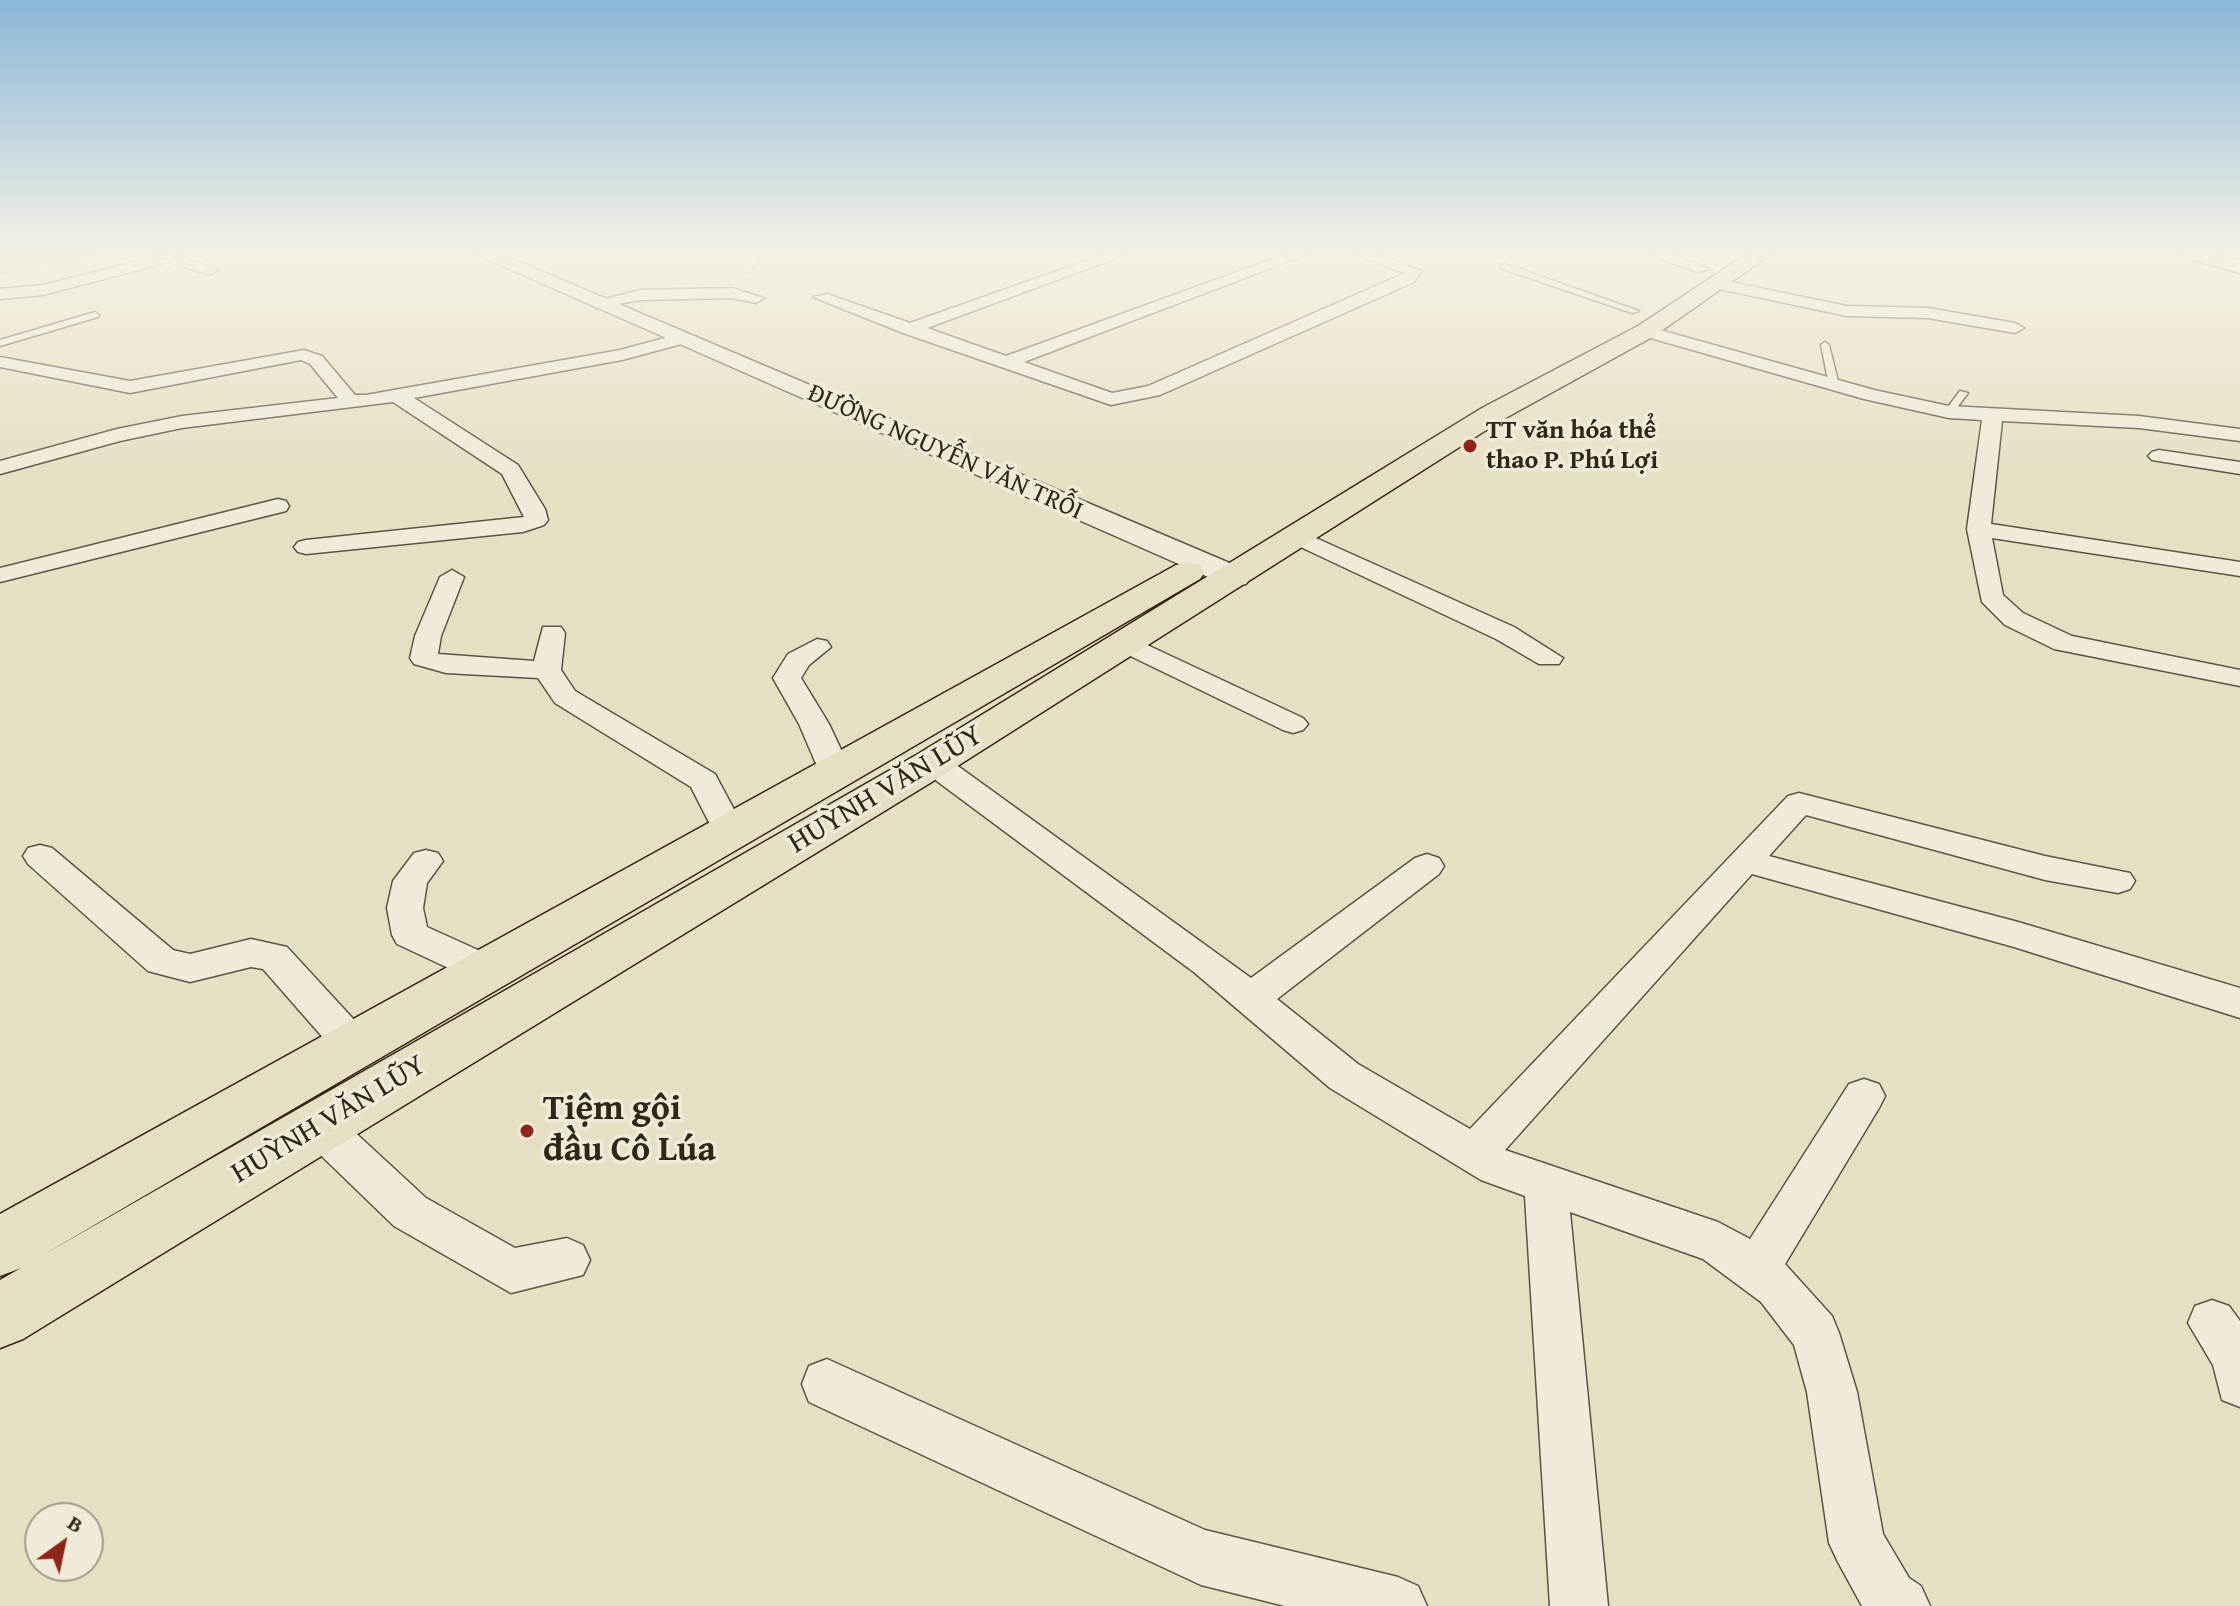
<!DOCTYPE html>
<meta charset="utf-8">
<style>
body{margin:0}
#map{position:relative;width:2240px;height:1606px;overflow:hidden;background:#e7dfc4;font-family:"Gentium Book Plus",serif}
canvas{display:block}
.north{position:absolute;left:24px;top:1502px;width:80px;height:80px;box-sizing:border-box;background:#efead9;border:2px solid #a39c8b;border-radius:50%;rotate:33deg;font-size:22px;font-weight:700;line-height:32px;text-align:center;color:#322616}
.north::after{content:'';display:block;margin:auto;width:28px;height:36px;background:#8f2418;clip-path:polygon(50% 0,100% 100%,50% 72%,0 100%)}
</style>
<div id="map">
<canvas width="2240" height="1606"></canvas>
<div class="north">B</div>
</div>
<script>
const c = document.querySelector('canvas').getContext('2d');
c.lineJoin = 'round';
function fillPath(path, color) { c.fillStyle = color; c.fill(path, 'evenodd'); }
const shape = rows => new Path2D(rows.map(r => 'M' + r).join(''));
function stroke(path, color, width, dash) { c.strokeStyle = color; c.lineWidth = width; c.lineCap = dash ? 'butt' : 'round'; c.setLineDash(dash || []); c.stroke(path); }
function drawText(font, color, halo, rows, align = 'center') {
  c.font = font + ' "Gentium Book Plus",serif'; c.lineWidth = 7; c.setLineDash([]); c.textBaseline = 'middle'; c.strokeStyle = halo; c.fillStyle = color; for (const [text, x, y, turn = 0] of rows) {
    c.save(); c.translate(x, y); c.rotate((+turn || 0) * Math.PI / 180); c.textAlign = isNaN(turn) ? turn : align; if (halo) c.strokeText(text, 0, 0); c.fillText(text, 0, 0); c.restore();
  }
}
fillPath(shape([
 [0,252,115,252,0,275]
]), '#bac090');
const service = shape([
 [1500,264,1506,264,1639,311,1632,313,1500,268,1500,264],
 [95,312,99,315,98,317,0,346,0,340,95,312],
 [1825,342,1829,345,1839,385,1834,388,1829,385,1821,345,1825,342],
 [1960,391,1968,393,1952,414,1946,414,1944,412,1960,391]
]);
const minor = shape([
 [1111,252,1133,252,927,328,1006,356,1292,252,1313,252,1024,362,1112,393,1148,386,1405,273,1348,252,1371,252,1422,271,1414,282,1160,395,1111,405,903,333,813,297,827,294,910,323,1111,252],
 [1643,252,1665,252,1710,269,1697,272,1643,252],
 [170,253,218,270,210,275,169,262,43,295,0,299,0,289,43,285,170,253],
 [1716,279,1847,306,1928,308,2015,323,2024,328,2015,333,1928,318,1847,316,1710,287,1710,281,1716,279],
 [732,288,764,298,756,303,732,298,640,300,597,308,589,303,640,290,732,288],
 [1646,326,1874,390,1949,406,2139,416,2240,429,2240,441,2139,428,2002,421,1991,524,2240,562,2240,576,1992,538,2003,595,2023,613,2072,636,2240,670,2240,686,2054,649,2005,625,1982,602,1967,529,1982,420,1949,418,1864,399,1640,335,1640,327,1646,326],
 [683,333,692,338,689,342,622,360,414,398,518,465,545,509,548,520,544,525,523,532,306,554,298,552,294,547,298,542,306,540,524,517,502,474,393,402,182,428,120,441,0,474,0,461,117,429,182,416,338,398,310,364,301,360,130,393,0,367,0,357,130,381,304,350,322,356,355,395,366,395,620,350,683,333],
 [2159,450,2240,462,2240,474,2152,460,2148,456,2152,452,2159,450],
 [278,499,286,501,289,506,286,511,0,582,0,568,278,499],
 [1298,530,1514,627,1563,658,1559,664,1539,664,1496,639,1290,542,1286,537,1290,532,1298,530],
 [452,570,464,577,441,636,438,654,534,661,543,627,561,627,565,633,561,670,575,691,715,774,746,832,742,840,730,843,718,840,691,787,555,703,538,678,446,673,414,664,410,658,415,636,440,577,452,570],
 [1128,636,1303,718,1308,724,1303,730,1293,733,1283,730,1118,650,1114,644,1118,638,1128,636],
 [817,639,827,641,831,647,809,665,801,678,829,724,852,773,847,780,836,783,825,780,820,773,799,724,773,678,788,654,817,639],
 [933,754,944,756,1251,978,1415,858,1427,854,1439,858,1444,866,1439,874,1277,999,1358,1064,1470,1129,1788,796,1799,793,2045,856,2130,873,2135,881,2130,889,2118,893,2045,880,1806,815,1769,856,2018,922,2240,988,2240,1018,2014,947,1752,874,1505,1150,1718,1222,1750,1239,1849,1084,1864,1079,1879,1084,1885,1096,1879,1108,1785,1264,1832,1316,1839,1333,1857,1392,1883,1534,1909,1578,1921,1586,1930,1606,1862,1606,1838,1562,1829,1543,1807,1392,1794,1345,1761,1302,1703,1259,1570,1212,1608,1606,1550,1606,1525,1196,1481,1180,1330,1088,1195,973,922,770,918,763,922,756,933,754],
 [40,845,52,848,173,950,190,954,251,939,287,947,368,1035,374,1046,368,1057,354,1062,340,1057,263,969,251,967,190,982,148,971,28,864,23,856,28,848,40,845],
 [426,850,438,853,443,861,427,883,423,908,427,927,500,960,506,970,500,980,487,984,474,980,397,944,392,935,387,908,393,881,414,853,426,850],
 [319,1108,334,1113,426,1198,515,1248,567,1238,583,1245,590,1260,583,1275,511,1293,394,1226,304,1139,298,1126,304,1113,319,1108],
 [2212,1300,2229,1306,2240,1321,2240,1407,2222,1400,2213,1365,2188,1323,2195,1306,2212,1300],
 [827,1359,1205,1530,1398,1577,1418,1586,1427,1606,1285,1606,1201,1585,809,1402,802,1384,809,1366,827,1359]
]);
const tertiary = shape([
 [471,252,496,252,1246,570,1251,577,1246,584,1235,586,1224,584,471,252]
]);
const primary = shape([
 [1750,252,1774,252,1654,336,1502,420,948,772,23,1339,0,1348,0,1280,21,1268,0,1276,0,1214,1176,565,1188,562,1200,565,1205,572,1200,579,43,1255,918,754,1482,408,1638,326,1750,252],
 [2175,252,2209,252,2240,261,2240,273,2178,256,2175,252]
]);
stroke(service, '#5f5442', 3);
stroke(minor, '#5f5442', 3);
stroke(tertiary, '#5f5442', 3);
stroke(primary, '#322616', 3);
stroke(shape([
 [748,274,766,252]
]), '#322616', 3, [1, 2]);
fillPath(service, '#efead9');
fillPath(minor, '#efead9');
fillPath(tertiary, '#efead9');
fillPath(primary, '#e7dfc4');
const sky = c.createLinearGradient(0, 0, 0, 477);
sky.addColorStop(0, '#8ab6d8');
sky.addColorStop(0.53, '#f4f1e4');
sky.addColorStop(1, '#f4f1e400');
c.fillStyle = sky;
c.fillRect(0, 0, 2240, 477);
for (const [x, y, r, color] of [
 [1470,446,8,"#8f2418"],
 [527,1131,8,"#8f2418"]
]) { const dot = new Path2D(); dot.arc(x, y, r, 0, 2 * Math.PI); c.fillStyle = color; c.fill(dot); stroke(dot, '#efead9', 3); }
drawText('bold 26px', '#322616', '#efead9', [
 ["TT văn hóa thể",1486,431],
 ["thao P. Phú Lợi",1486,461]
], 'left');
drawText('26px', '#322616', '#efead9', [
 ["ĐƯỜNG NGUYỄN VĂN TRỖI",945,453,24]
]);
drawText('30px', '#322616', '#efead9', [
 ["HUỲNH VĂN LŨY",886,790,-31],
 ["HUỲNH VĂN LŨY",329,1120,-31]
]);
drawText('bold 36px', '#322616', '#efead9', [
 ["Tiệm gội",543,1110],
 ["đầu Cô Lúa",543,1151]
], 'left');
</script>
